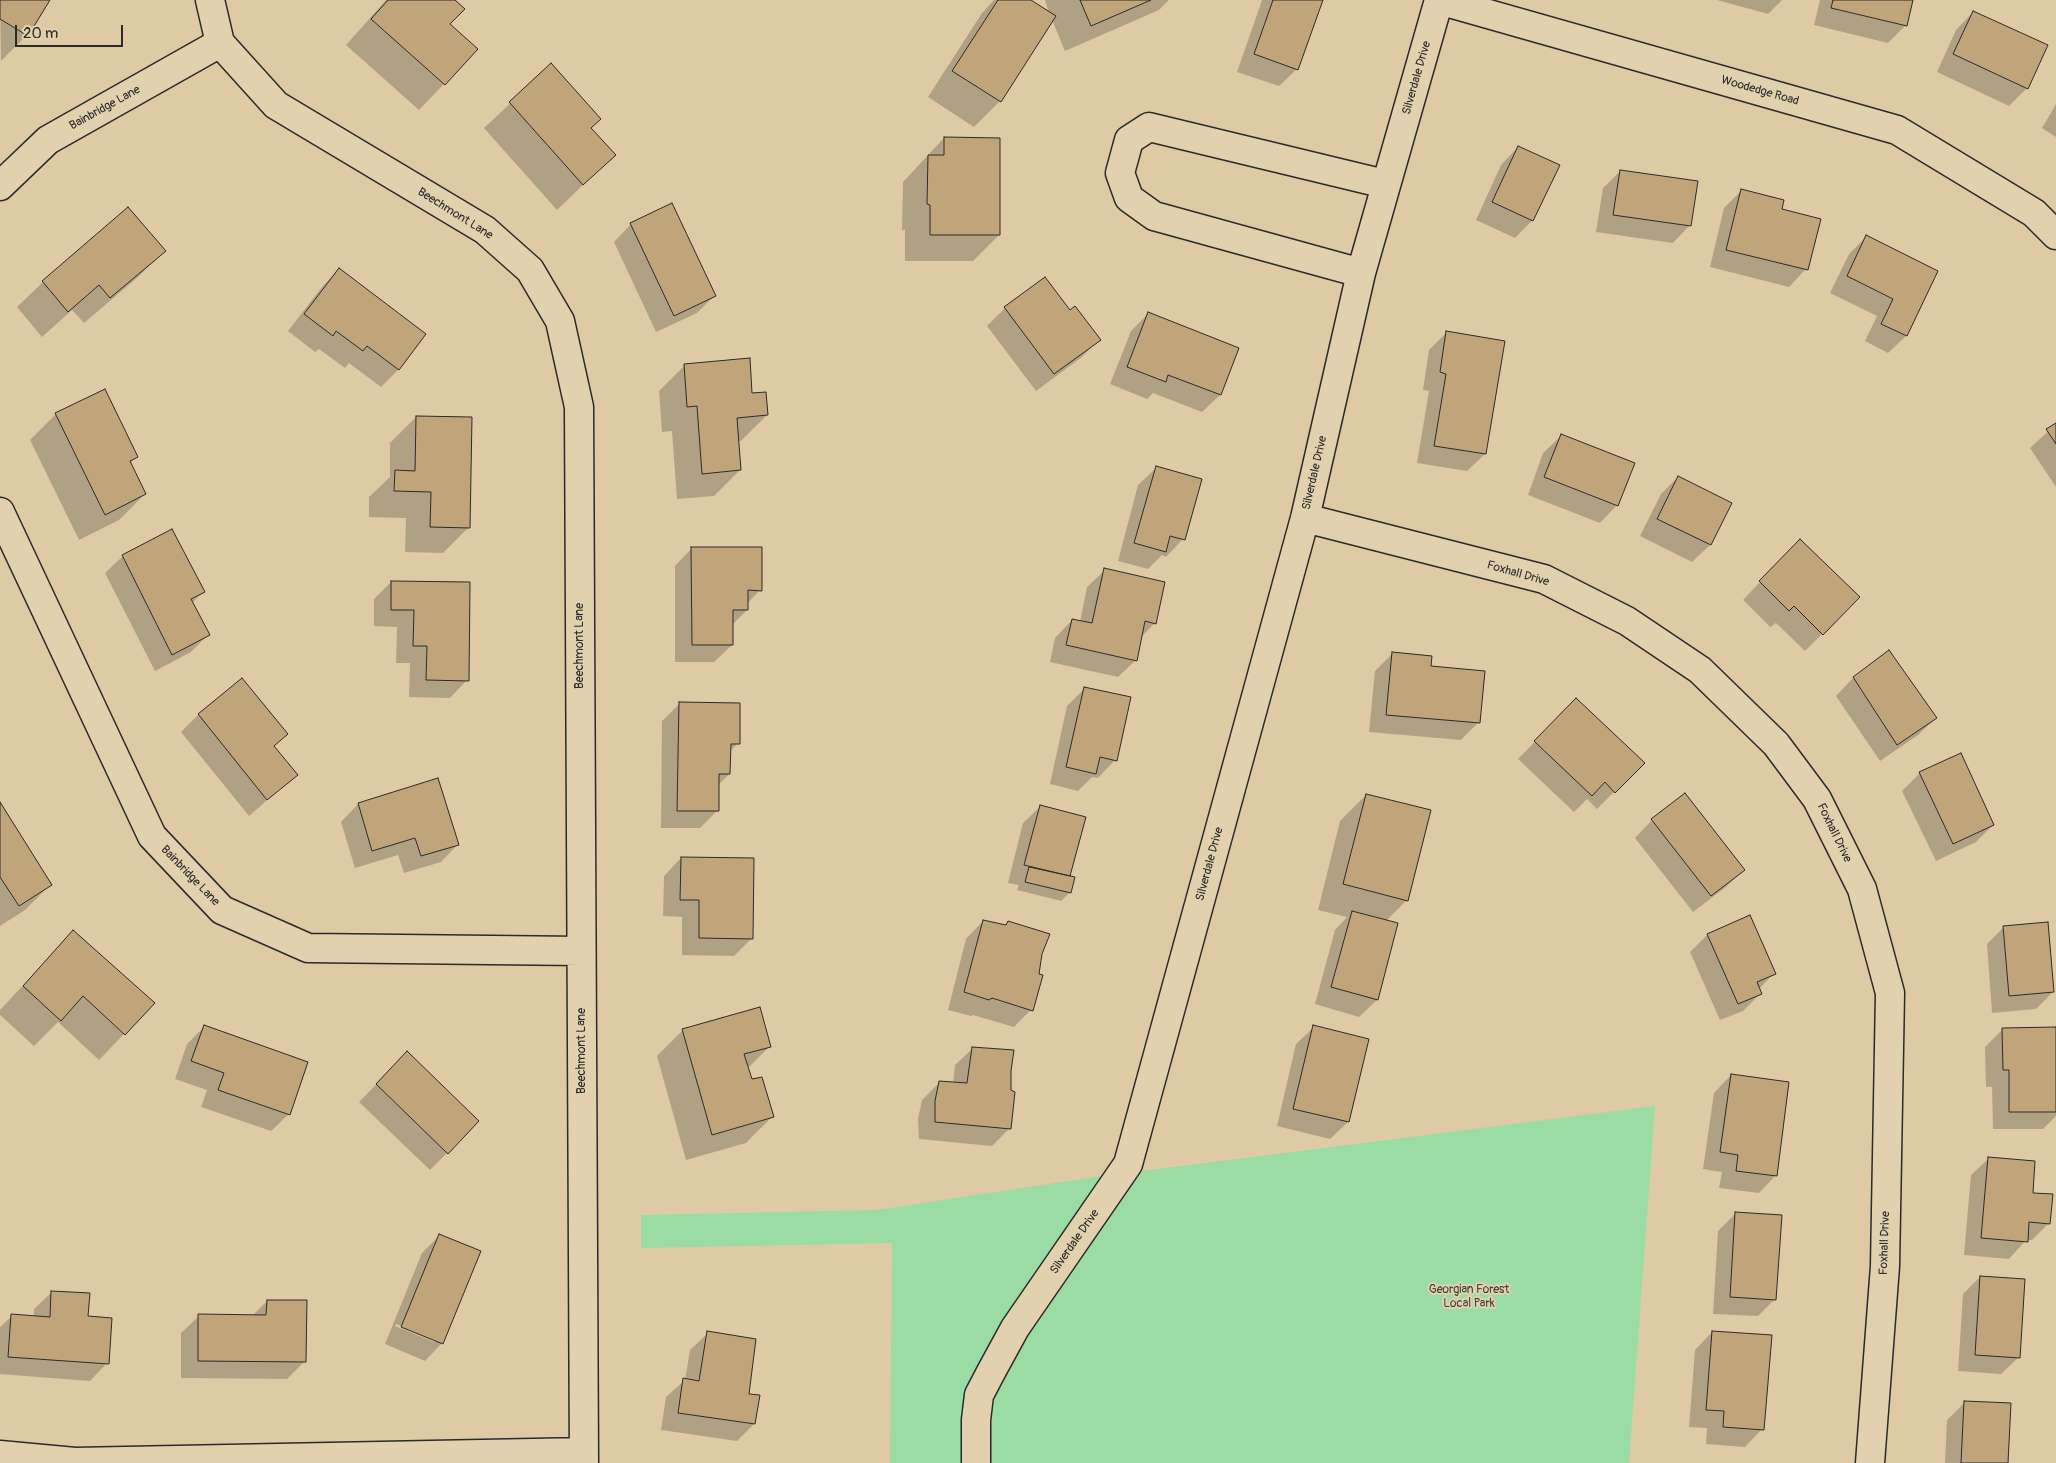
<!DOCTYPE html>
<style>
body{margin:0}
#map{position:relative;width:2056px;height:1463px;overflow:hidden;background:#decaa5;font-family:Pangolin,sans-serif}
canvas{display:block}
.scale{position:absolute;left:15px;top:25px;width:108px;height:22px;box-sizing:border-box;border:2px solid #2b2b2b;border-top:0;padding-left:6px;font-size:15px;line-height:18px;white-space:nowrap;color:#2b2b2b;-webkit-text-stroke:4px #e2d1ae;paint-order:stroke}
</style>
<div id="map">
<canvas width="2056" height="1463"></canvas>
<div class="scale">20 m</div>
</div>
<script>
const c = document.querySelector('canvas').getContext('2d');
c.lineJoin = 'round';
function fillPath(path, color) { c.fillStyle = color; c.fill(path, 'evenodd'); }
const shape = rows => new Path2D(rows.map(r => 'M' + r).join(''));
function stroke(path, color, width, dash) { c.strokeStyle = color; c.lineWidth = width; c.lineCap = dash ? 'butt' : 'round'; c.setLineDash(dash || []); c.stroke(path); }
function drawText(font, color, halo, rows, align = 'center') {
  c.font = font + ' Pangolin,sans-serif'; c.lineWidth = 4; c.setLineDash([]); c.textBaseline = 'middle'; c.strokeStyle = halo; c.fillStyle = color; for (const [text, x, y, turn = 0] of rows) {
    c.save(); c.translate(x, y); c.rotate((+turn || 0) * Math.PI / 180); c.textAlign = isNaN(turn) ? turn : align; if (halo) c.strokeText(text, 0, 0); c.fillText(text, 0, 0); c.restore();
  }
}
fillPath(shape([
 [1655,1106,1629,1463,890,1463,892,1243,641,1248,641,1215,877,1210,1095,1177]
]), '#9bdba4');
fillPath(shape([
 [0,0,49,0,27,35,1,61],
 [386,0,453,0,449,24,444,84,419,110,346,45],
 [994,0,1028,0,1049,14,1045,0,1169,0,1159,10,1065,51,1052,20,1000,101,974,127,928,97,982,13],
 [1262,0,1321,0,1297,69,1279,86,1237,72],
 [1717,0,1782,0,1768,14],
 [1820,0,1912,0,1906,25,1888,43,1814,25],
 [1973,12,2046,46,2027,88,2009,106,1937,72,1956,30],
 [551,65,590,128,614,155,557,210,484,128],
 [2056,104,2056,137,2042,128],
 [944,138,999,235,973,261,905,261,905,230,902,230,903,182],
 [1518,147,1558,166,1532,221,1515,238,1476,220,1501,165],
 [1620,171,1690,225,1673,243,1596,232,1603,188],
 [1742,190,1780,210,1806,269,1789,287,1710,267,1724,208],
 [631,224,714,296,697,313,656,332,614,242],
 [1866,237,1937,272,1906,336,1888,353,1865,341,1877,316,1830,293,1849,254],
 [164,251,138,277,84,323,72,310,42,337,17,307,43,282],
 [339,269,425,334,398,370,381,387,349,363,345,368,319,349,315,352,288,331,322,287],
 [1045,278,1069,312,1099,339,1082,357,1036,391,987,326,1005,308],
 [1148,314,1238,348,1220,395,1202,412,1153,393,1147,399,1110,384,1131,331],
 [1447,332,1503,342,1485,454,1467,471,1417,463,1429,391,1423,390,1429,350],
 [685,365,751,394,767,415,741,441,738,441,740,470,714,496,677,499,672,431,662,432,659,391],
 [56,414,136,457,130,464,145,494,119,520,79,540,30,440],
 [416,417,469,527,443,553,405,552,406,518,369,517,369,497,390,477,390,443],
 [2056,424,2056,487,2030,448],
 [1561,436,1617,505,1600,523,1528,495,1543,453],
 [1156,468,1183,539,1166,557,1162,555,1148,569,1118,561,1138,485],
 [1678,477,1730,503,1710,545,1692,562,1640,536,1661,494],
 [692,548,760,590,747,604,747,610,732,625,732,645,714,662,675,662,675,566],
 [123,556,203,592,192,603,208,635,191,652,155,671,105,573],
 [1783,558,1858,598,1805,651,1776,623,1770,627,1743,600],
 [1105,570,1155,623,1141,637,1136,660,1118,677,1050,662,1055,638,1072,620,1080,622,1087,587],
 [391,582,469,583,467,680,450,698,409,697,410,663,396,663,397,627,374,626,374,599],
 [1888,652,1936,718,1918,735,1880,761,1836,696,1853,678],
 [1392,654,1479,722,1461,740,1369,732,1375,671],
 [242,680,286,734,273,747,296,775,249,816,181,732,198,715],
 [1085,688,1115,760,1098,778,1092,777,1078,791,1050,784,1067,706],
 [679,704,738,743,729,752,729,774,718,785,717,811,700,828,661,828,662,721],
 [1559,717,1643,763,1597,809,1587,799,1574,812,1518,759],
 [1920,773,1993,825,1976,842,1936,861,1902,791],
 [438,779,458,844,441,862,404,873,398,855,355,868,341,822,358,804],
 [1685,794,1743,870,1726,887,1693,912,1635,838,1652,820],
 [1366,795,1407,900,1386,921,1396,924,1377,1000,1359,1017,1315,1004,1335,930,1347,917,1318,910,1340,821],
 [0,804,51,884,25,910,0,926],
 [1041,806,1067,877,1070,892,1061,901,1017,890,1019,885,1008,883,1023,823],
 [681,858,752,938,734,956,682,955,682,917,663,916,664,876],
 [983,921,1004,926,1008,922,1040,953,1031,1010,1014,1027,973,1015,971,1016,948,1010,966,939],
 [2004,927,2053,992,2036,1009,1992,1013,1987,944],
 [74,931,124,1034,99,1060,58,1022,34,1046,0,1015,0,1010],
 [1707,935,1774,973,1759,989,1761,993,1743,1011,1720,1020,1690,952],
 [759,1008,770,1046,747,1069,751,1081,772,1117,746,1143,686,1160,657,1056,682,1031],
 [204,1027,289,1114,271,1131,201,1107,207,1090,175,1079,187,1044],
 [1314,1027,1348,1122,1330,1139,1277,1126,1296,1044],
 [2003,1029,2056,1029,2056,1116,2043,1129,1993,1129,1992,1087,1986,1087,1985,1047],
 [973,1048,1009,1071,1010,1128,992,1146,919,1139,918,1119,922,1100,939,1083,953,1084,955,1065],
 [390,1070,447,1153,430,1170,359,1102],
 [1731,1075,1776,1175,1759,1193,1719,1188,1722,1172,1703,1169,1714,1093],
 [1989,1158,2032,1194,2049,1223,2032,1240,2026,1240,2009,1259,1964,1255,1971,1175],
 [1736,1213,1775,1299,1758,1316,1713,1314,1718,1231],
 [440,1235,442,1343,425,1361,385,1344,422,1253],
 [396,1324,435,1339,435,1342,395,1326],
 [1980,1277,2019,1357,2001,1374,1958,1371,1963,1294],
 [52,1292,87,1317,107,1363,90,1381,0,1374,0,1327,12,1316,34,1317,34,1309],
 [267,1301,304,1362,287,1379,181,1378,181,1333,199,1316,252,1316],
 [1712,1332,1762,1429,1745,1447,1706,1444,1707,1428,1689,1427,1695,1350],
 [708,1333,747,1395,754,1424,737,1441,661,1430,666,1397,685,1380,690,1350],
 [1965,1402,2007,1463,1945,1463,1947,1420]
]), '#0003');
const building = shape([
 [0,0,50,0,28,36,0,19,0,0],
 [388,0,455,0,465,9,450,24,478,49,445,85,371,19,388,0],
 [998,0,1031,0,1056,16,1001,102,952,71,998,0],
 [1080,0,1151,0,1091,26,1080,0],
 [1273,0,1323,0,1298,70,1254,54,1273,0],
 [1833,0,1913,0,1907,26,1831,8,1833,0],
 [1973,11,2048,45,2028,89,1953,54,1973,11],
 [551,63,601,119,591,128,616,155,583,185,509,102,551,63],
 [944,137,1000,138,1000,235,930,235,930,205,927,204,928,155,944,155,944,137],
 [1518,146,1560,165,1533,221,1492,202,1518,146],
 [1620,170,1698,181,1691,226,1613,215,1620,170],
 [1741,189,1784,200,1782,209,1821,219,1808,270,1726,250,1741,189],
 [672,203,716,296,674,316,630,223,672,203],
 [128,207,166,251,110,298,99,285,68,312,42,281,128,207],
 [1866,235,1938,271,1907,336,1881,324,1893,299,1847,276,1866,235],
 [339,268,426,334,399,370,367,346,363,351,336,331,333,336,304,314,339,268],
 [1045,277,1070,310,1075,306,1101,340,1054,374,1004,307,1045,277],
 [1148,312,1239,348,1221,395,1168,375,1166,382,1127,367,1148,312],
 [1446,331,1505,341,1486,454,1434,446,1446,374,1440,372,1446,331],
 [750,358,752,393,766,392,768,415,737,418,741,470,702,474,697,406,687,407,684,364,750,358],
 [105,389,138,457,130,461,146,494,105,515,55,413,105,389],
 [416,416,472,417,470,528,430,527,431,492,394,491,395,470,415,471,416,416],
 [2056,423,2056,444,2046,429,2056,423],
 [1561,434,1635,463,1618,506,1544,477,1561,434],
 [1156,466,1202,479,1185,540,1170,536,1166,552,1134,543,1156,466],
 [1678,476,1732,503,1711,545,1657,519,1678,476],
 [172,529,205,592,191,599,210,635,172,655,122,555,172,529],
 [1800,539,1860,597,1823,635,1794,606,1789,611,1759,581,1800,539],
 [691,547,762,547,762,591,748,590,748,610,733,610,733,645,692,645,691,547],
 [1104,568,1165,582,1156,624,1145,621,1137,661,1066,645,1072,619,1092,623,1104,568],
 [391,581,470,582,469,681,426,680,427,646,413,646,414,610,391,610,391,581],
 [1889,650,1937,718,1897,745,1853,677,1889,650],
 [1392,652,1432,656,1431,666,1485,671,1480,723,1386,715,1392,652],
 [242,678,288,734,274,746,298,775,267,800,198,714,242,678],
 [1084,687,1131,697,1117,761,1100,757,1096,774,1066,767,1084,687],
 [1576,698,1645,763,1615,793,1605,782,1592,796,1534,741,1576,698],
 [679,702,740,703,740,744,731,744,730,774,719,774,719,811,677,811,679,702],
 [1961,753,1994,825,1953,844,1919,772,1961,753],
 [438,778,459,845,421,856,415,838,372,851,358,803,438,778],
 [1685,793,1745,870,1711,896,1651,819,1685,793],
 [1366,794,1431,810,1408,901,1343,884,1366,794],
 [0,802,52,885,19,906,0,877,0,802],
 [1040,805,1086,817,1070,876,1024,865,1040,805],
 [681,857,754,858,753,939,699,938,699,900,680,900,681,857],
 [1029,867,1075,877,1071,893,1025,882,1029,867],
 [1352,911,1398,923,1378,1000,1331,987,1352,911],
 [1750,915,1776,974,1757,982,1762,994,1738,1004,1707,934,1750,915],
 [983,920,1006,925,1008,921,1050,934,1042,954,1039,974,1043,975,1033,1011,992,998,989,1000,964,992,983,920],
 [2048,922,2054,992,2009,996,2003,926,2048,922],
 [73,930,155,1003,125,1035,83,996,61,1021,23,986,73,930],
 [760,1007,771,1047,744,1054,752,1079,762,1077,774,1117,712,1135,682,1029,760,1007],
 [204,1025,308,1062,290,1115,218,1090,224,1073,191,1061,204,1025],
 [1313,1025,1369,1039,1349,1122,1293,1109,1313,1025],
 [2056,1027,2056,1112,2009,1112,2009,1070,2003,1070,2002,1028,2056,1027],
 [972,1047,1014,1050,1011,1071,1011,1090,1015,1092,1011,1129,935,1122,935,1101,939,1081,967,1083,972,1047],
 [407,1051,479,1121,448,1154,376,1084,407,1051],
 [1731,1074,1789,1082,1777,1176,1736,1171,1738,1155,1720,1152,1731,1074],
 [1988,1157,2035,1161,2033,1193,2053,1194,2050,1224,2029,1222,2028,1242,1981,1238,1988,1157],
 [1735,1212,1782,1215,1776,1300,1730,1297,1735,1212],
 [439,1234,481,1251,443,1344,401,1327,439,1234],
 [1980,1276,2025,1279,2020,1358,1975,1355,1980,1276],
 [51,1291,90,1293,88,1316,112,1318,109,1364,8,1357,11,1314,50,1317,51,1291],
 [267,1300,307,1300,306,1362,198,1361,198,1314,266,1315,267,1300],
 [707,1331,756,1339,749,1394,760,1395,755,1424,678,1413,683,1378,699,1381,707,1331],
 [1712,1331,1772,1335,1764,1430,1723,1427,1724,1411,1706,1410,1712,1331],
 [1964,1401,2011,1403,2008,1463,1961,1463,1964,1401]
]);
fillPath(building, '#c0a47a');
stroke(building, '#2b2b2b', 1);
const minor = shape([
 [210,0,220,43,276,105,485,230,530,270,560,321,579,407,584,1463],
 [1439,0,1897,130,2034,213,2056,235],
 [0,186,48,140,220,43],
 [1361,273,1154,216,1129,198,1120,173,1129,140,1149,127,1385,184],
 [0,512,152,836,222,910,308,948,581,951],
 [1305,518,1544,579,1627,621,1700,670,1776,744,1817,799,1862,889,1890,993,1885,1266,1870,1463],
 [0,1455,75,1462,584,1452],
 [976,1463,976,1420,979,1395,991,1372,1015,1328,1128,1164,1305,518,1361,273,1439,0]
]);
stroke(minor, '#2b2b2b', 31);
stroke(minor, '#e2d1ae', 28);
drawText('12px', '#2b2b2b', '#e2d1ae', [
 ["Silverdale Drive",1417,78,-74],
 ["Woodedge Road",1760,91,16],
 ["Bainbridge Lane",105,108,-29],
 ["Beechmont Lane",455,214,32],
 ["Silverdale Drive",1315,473,-77],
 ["Foxhall Drive",1518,574,16],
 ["Beechmont Lane",580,646,-90],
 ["Foxhall Drive",1834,833,64],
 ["Silverdale Drive",1210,864,-75],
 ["Bainbridge Lane",190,876,46],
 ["Beechmont Lane",582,1051,-90],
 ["Silverdale Drive",1075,1242,-55],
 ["Foxhall Drive",1885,1243,-88]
]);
drawText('12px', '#3c453d', '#e2d1ae', [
 ["Georgian Forest",1469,1290],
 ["Local Park",1469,1304]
]);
</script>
